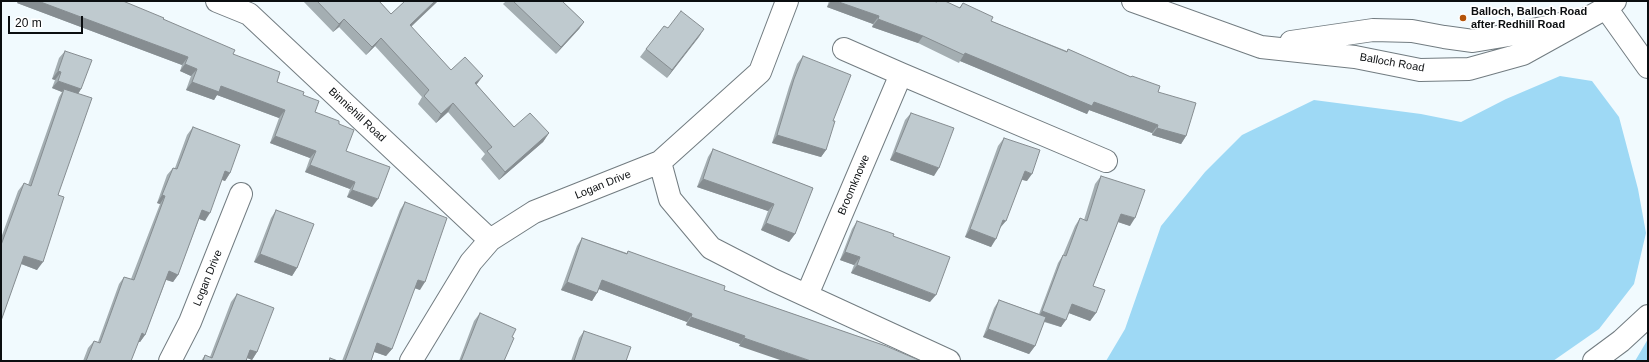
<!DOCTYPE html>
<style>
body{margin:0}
#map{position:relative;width:1649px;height:362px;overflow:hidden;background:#f1fafe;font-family:Helvetica,sans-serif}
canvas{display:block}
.frame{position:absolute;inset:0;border:2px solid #0b0e10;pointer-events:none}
.scale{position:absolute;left:8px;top:16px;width:75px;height:18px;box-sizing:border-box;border:2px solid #0b0e10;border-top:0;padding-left:5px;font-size:12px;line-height:14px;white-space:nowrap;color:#0b0e10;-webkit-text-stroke:3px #fff;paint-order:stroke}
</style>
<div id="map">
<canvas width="1649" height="362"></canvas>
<div class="frame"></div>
<div class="scale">20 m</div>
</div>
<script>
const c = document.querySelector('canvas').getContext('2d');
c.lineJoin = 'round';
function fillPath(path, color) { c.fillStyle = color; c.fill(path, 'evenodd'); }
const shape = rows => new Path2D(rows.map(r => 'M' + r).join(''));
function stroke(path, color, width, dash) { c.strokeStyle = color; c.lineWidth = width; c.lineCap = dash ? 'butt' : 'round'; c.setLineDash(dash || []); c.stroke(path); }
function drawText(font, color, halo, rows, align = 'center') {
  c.font = font + ' Helvetica,sans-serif'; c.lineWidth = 3.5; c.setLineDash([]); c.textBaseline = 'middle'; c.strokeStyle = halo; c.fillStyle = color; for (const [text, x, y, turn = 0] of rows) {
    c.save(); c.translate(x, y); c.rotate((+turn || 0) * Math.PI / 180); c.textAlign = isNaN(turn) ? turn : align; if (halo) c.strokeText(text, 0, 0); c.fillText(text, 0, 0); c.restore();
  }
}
fillPath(shape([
 [1560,76,1592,81,1619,117,1638,189,1646,233,1634,284,1599,329,1553,361,1106,361,1125,329,1161,226,1205,172,1242,135,1314,100,1421,114,1461,122,1506,99],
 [1648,339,1648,361,1635,361]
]), '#9ed9f5');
const minor = shape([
 [217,1,249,14,490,240],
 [1606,8,1648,67],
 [844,49,901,74,1106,161],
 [660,162,670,199,711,248,773,280,949,361],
 [807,295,901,74],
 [170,361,190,322,241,194],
 [411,361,471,262,490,240,534,212,660,162,760,72,787,1],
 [1594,361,1621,341,1648,316]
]);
const tertiary = shape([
 [1133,1,1261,47,1355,57,1420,70,1469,69,1523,54,1606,8,1615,1],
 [1291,42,1373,30,1412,31,1444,37,1473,41,1515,34,1565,23]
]);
stroke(minor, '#727c81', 24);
stroke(tertiary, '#727c81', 24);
stroke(minor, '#fff', 22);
stroke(tertiary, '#fff', 22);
fillPath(shape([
 [18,1,123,1,163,19,233,54,277,82,303,95,315,112,339,124,346,151,372,207,347,197,350,189,305,172,310,158,270,143,279,118,217,95,214,100,186,90,191,76,180,71,182,65,17,3],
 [303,1,379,1,391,14,405,1,438,1,411,27,451,70,477,85,514,127,549,133,543,142,499,180,481,159,485,154,448,112,436,123,418,104,422,97,375,46,366,55,339,27,333,32],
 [506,1,562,1,584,22,579,29,556,54,503,4],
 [829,1,933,1,936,2,937,1,945,1,959,8,963,3,991,21,1067,51,1068,49,1131,77,1132,76,1158,92,1186,136,1181,144,1152,135,1152,133,1089,110,1087,114,960,61,959,63,918,43,872,27,873,24,827,7],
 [668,28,704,29,667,78,640,57,646,49],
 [65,51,81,89,78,94,58,195,37,270,21,264,1,321,1,238,18,191,24,183,28,185,59,97,62,92,52,88,55,80,52,79,59,58],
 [803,56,826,150,821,157,772,143,789,87,797,64],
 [911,113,934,176,890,160,905,120],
 [193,127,230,173,225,181,222,180,205,221,199,219,178,275,173,282,166,280,145,335,140,342,138,342,131,361,83,361,88,348,94,341,98,342,119,284,124,277,131,279,160,204,157,203,167,175,173,168,175,168,187,135],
 [1004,138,1027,181,1022,180,1000,228,991,247,965,237,998,146],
 [713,149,813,188,795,234,789,242,761,230,768,211,697,187,708,157],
 [1101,176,1130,226,1118,222,1093,286,1096,313,1090,321,1069,313,1061,327,1044,322,1035,346,1029,354,983,337,994,308,999,300,1039,314,1058,263,1063,255,1075,226,1080,218,1084,220,1095,184],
 [405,202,420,290,414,288,392,349,386,356,374,352,371,361,342,361,400,210],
 [276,210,297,268,292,276,254,262,271,218],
 [857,221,893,236,930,302,851,273,854,265,840,260,852,229],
 [582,238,627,253,628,251,724,290,886,346,739,346,740,344,686,325,687,322,599,289,592,301,561,290,577,246],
 [237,294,257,352,252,360,247,358,246,361,201,361,205,355,210,357,231,302],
 [480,313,512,337,504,361,459,361,474,321],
 [584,331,626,361,571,361,579,338]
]), '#a4aeb2');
fillPath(shape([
 [19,1,38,1,188,57,182,65,17,3],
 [435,1,438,1,404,33,410,25],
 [831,1,836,1,879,16,873,24,827,7],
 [344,19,339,27,333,32,339,24],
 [878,19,923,36,918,43,872,27],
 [584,22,579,29,556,54,561,47],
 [704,29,699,37,667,78,672,70],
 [381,38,375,46,366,55,372,47],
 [965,53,1094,102,1158,125,1152,133,1089,110,1087,114,960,61],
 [185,64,197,69,191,76,180,71],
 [58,71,61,72,55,80,52,79],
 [483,76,477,84,469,91,475,83],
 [58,81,81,89,76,97,64,89,62,92,52,88],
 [192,82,221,86,285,110,279,118,217,95,214,100,186,90],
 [453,103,448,112,436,123,441,114],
 [1157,128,1186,136,1181,144,1152,135],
 [549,133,543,142,499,180,505,172],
 [777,135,826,150,821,157,772,143],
 [275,136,316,151,310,158,270,143],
 [895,152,939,168,934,176,890,160],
 [310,165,355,182,350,189,305,172],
 [225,171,230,173,225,181,220,179],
 [1025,171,1032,174,1027,181,1020,179],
 [703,179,774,204,768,211,697,187],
 [352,190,378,199,372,207,347,197],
 [162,195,165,196,160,204,157,203],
 [202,210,210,213,205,221,197,218],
 [1121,214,1135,218,1130,226,1115,221],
 [1003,220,1006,221,1000,228],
 [766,223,795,234,789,242,761,230],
 [970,229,996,239,991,247,965,237],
 [845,252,860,257,854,265,840,260],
 [260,254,297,268,292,276,254,262],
 [24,256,43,262,37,270,19,263],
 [857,265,936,295,930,302,851,273],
 [169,271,178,275,173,282,164,279],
 [418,280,425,282,420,290,412,287],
 [602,280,692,314,687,322,596,288],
 [567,282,597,293,592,301,561,290],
 [1072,304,1096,313,1090,321,1066,312],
 [1042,311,1066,320,1061,327,1037,319],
 [691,317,745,336,740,344,686,325],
 [988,329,1035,346,1029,354,983,337],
 [142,333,145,335,140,342,136,341],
 [744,338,811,361,783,361,739,346],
 [377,343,392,349,386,356,372,351],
 [250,350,257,352,252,360,245,357]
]), '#868d91');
const building = shape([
 [38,1,123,1,164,18,163,19,235,50,233,54,280,72,277,82,304,92,303,95,319,101,315,112,339,121,339,124,354,130,346,151,390,167,378,199,352,190,355,182,310,165,316,151,275,136,285,110,221,86,219,92,192,82,197,69,185,64,188,57,38,1],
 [317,1,379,1,391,14,405,1,435,1,410,25,451,70,465,57,483,76,475,83,514,127,530,113,549,133,505,172,487,151,492,147,453,103,441,114,424,96,429,90,381,38,372,47,344,19,339,24,317,1],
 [513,1,562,1,584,22,561,47,513,1],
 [836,1,933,1,937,2,938,1,945,1,960,8,963,3,993,17,991,21,1067,52,1068,49,1131,77,1132,76,1160,86,1158,92,1196,103,1186,136,1157,128,1158,125,1094,102,1092,106,965,53,964,55,923,36,878,19,879,16,836,1],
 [681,11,704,29,672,70,646,49,664,26,668,28,681,11],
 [65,51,92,60,81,89,58,81,61,72,58,71,65,51],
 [803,56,851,75,833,121,835,121,826,150,777,135,794,79,803,56],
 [64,89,92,98,58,195,64,197,43,262,24,256,1,321,1,245,24,183,31,186,64,89],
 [911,113,954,128,939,168,895,152,911,113],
 [193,127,240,145,230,173,225,171,210,213,202,210,178,275,169,271,145,335,142,333,131,361,86,361,94,341,100,343,124,277,134,280,165,196,162,195,173,168,177,169,193,127],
 [1004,138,1040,150,1032,174,1025,171,1006,221,1003,220,996,239,970,229,1004,138],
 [713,149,813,188,795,234,766,223,774,204,703,179,713,149],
 [1101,176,1145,190,1135,218,1121,214,1093,286,1105,290,1096,313,1072,304,1066,320,1042,311,1063,255,1066,256,1080,218,1087,221,1101,176],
 [405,202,447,218,425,282,418,280,392,349,377,343,371,361,345,361,405,202],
 [276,210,314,224,297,268,260,254,276,210],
 [857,221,894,234,893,236,950,257,936,295,857,265,860,257,845,252,857,221],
 [582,238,627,254,628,251,725,286,724,290,886,346,921,361,811,361,744,338,745,336,691,317,692,314,602,280,597,293,567,282,582,238],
 [237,294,274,308,257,352,250,350,246,361,203,361,205,355,212,358,237,294],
 [999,300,1046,317,1035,346,988,329,999,300],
 [480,313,516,329,512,337,514,338,504,361,461,361,480,313],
 [584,331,631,347,626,361,574,361,584,331],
 [330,358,338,361,329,361,330,358]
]);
fillPath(building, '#bfcacf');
stroke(building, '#868d91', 1);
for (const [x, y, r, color] of [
 [1463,18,4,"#b4540a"]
]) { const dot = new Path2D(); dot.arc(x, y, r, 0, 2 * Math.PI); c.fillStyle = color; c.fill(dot); stroke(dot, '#fff', 1.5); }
drawText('bold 11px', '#0b0e10', '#fff', [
 ["Balloch, Balloch Road",1471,12],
 ["after Redhill Road",1471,25]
], 'left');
drawText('11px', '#0b0e10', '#fff', [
 ["Balloch Road",1392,63,10],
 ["Binniehill Road",357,115,43],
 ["Logan Drive",603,185,-22],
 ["Broomknowe",854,185,-67],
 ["Logan Drive",208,278,-68]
]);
</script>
